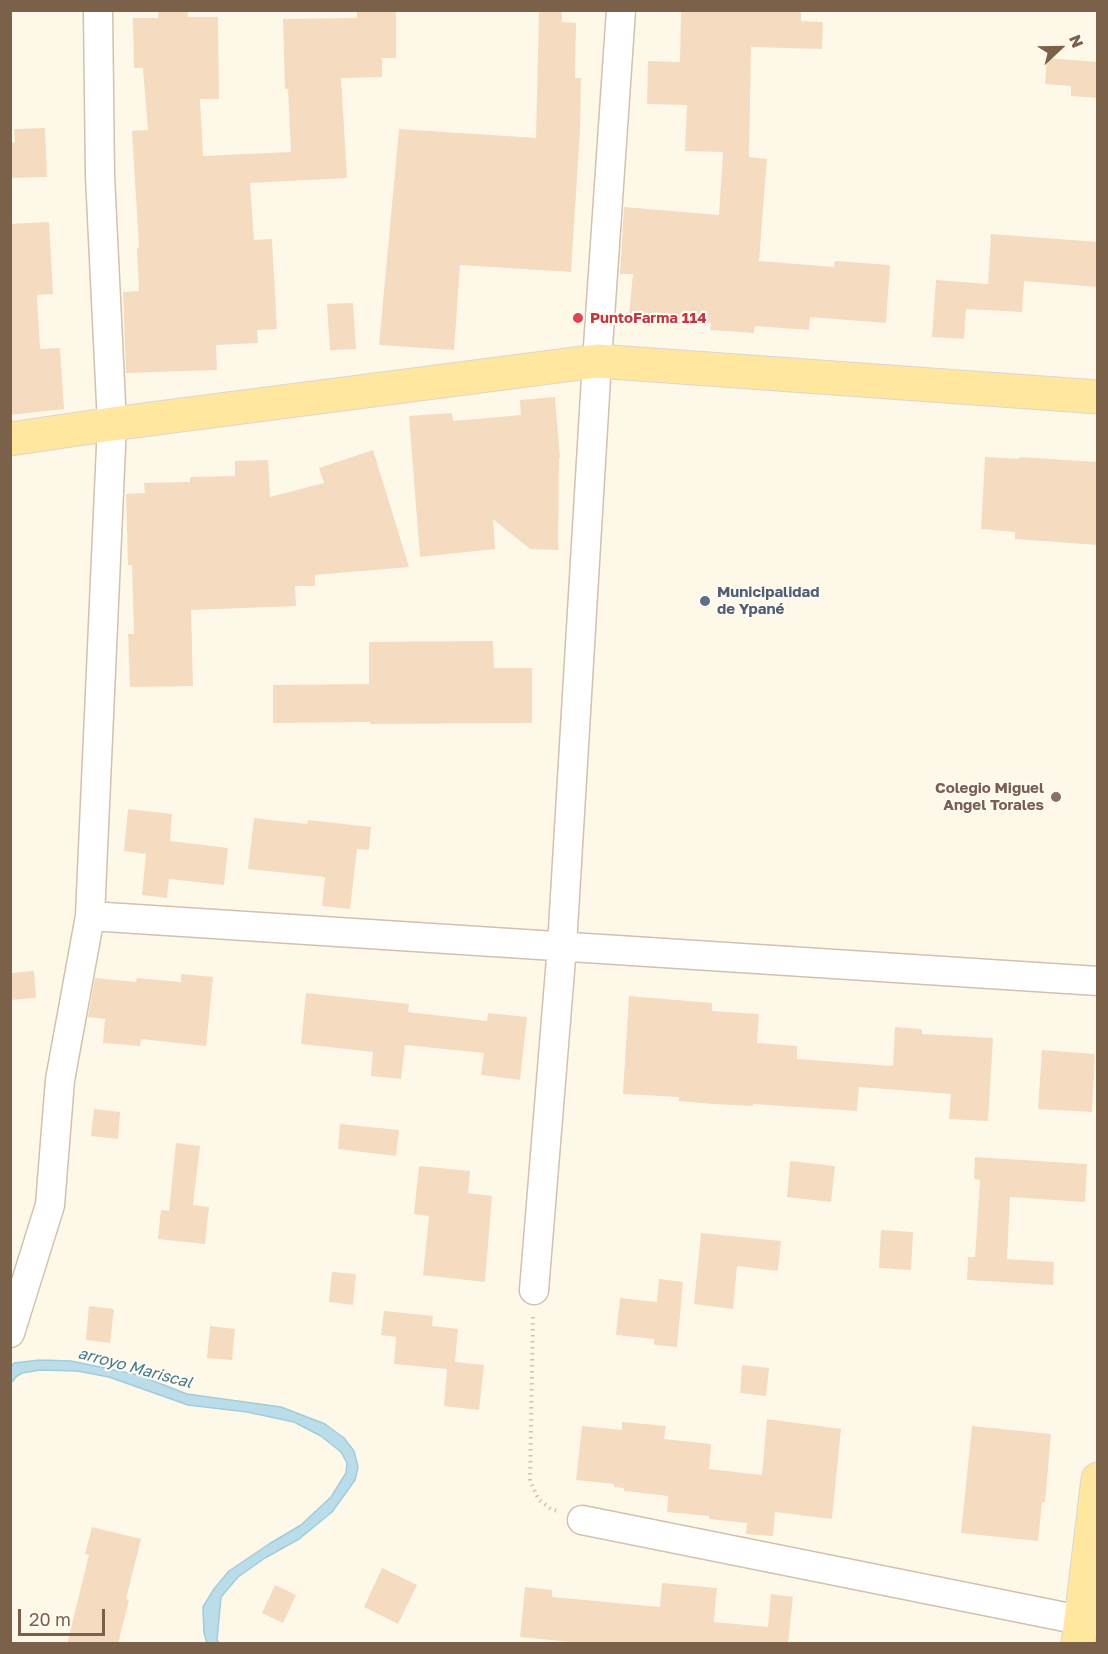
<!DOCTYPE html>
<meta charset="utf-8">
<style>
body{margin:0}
#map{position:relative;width:1108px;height:1654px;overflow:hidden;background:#fef8e9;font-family:"Golos Text",sans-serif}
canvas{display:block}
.frame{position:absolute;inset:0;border:12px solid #7b614a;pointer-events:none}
.north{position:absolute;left:1030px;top:18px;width:60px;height:60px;-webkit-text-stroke:4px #fffbf1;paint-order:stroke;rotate:68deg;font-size:16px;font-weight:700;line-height:24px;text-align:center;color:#7b614a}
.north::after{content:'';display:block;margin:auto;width:21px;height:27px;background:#7b614a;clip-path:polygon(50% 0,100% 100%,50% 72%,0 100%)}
.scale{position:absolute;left:18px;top:1609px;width:87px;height:27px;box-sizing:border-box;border:3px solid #7b614a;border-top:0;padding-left:8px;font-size:18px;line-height:21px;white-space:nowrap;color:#7b614a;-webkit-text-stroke:4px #fffbf1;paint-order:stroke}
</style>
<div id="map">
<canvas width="1108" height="1654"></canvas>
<div class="frame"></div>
<div class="north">N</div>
<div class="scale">20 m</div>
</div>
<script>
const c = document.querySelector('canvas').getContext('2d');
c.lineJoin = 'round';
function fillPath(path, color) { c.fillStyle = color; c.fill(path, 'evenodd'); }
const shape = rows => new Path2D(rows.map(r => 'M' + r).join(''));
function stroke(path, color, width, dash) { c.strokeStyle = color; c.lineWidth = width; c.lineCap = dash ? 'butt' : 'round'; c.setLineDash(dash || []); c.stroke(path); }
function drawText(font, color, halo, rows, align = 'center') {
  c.font = font + ' "Golos Text",sans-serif'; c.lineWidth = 4.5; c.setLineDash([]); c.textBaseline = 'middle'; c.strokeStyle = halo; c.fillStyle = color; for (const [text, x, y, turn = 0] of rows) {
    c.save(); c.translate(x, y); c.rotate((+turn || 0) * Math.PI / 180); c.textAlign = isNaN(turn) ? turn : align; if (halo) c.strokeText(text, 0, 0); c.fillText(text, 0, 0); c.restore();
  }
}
const water = shape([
 [40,1360,71,1361,138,1375,187,1394,281,1407,325,1424,344,1438,354,1451,358,1467,355,1480,332,1512,299,1539,265,1558,238,1577,221,1597,217,1640,219,1643,207,1643,204,1633,203,1607,214,1589,229,1571,269,1544,301,1525,331,1497,346,1473,347,1463,341,1452,321,1436,294,1422,247,1412,188,1405,109,1377,77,1371,40,1370,22,1373,17,1376,11,1383,11,1367,14,1363,40,1360]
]);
fillPath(water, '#bbddea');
stroke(water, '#a1ccdc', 1.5);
fillPath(shape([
 [158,10,188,10,188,17,218,17,219,99,200,99,203,156,291,152,288,89,285,89,283,19,357,18,357,10,396,10,396,58,382,58,382,77,341,78,347,178,250,183,254,240,272,239,277,329,257,330,258,343,216,345,217,370,126,373,123,292,139,291,137,248,139,248,132,131,148,130,143,68,134,68,133,18,158,18],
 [539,10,562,10,562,22,576,23,575,78,581,78,580,130,571,272,460,265,454,350,379,345,399,129,536,138],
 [681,10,801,10,801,21,823,22,822,49,751,47,749,157,767,159,759,261,834,267,835,261,890,265,886,323,810,317,809,330,755,326,754,333,710,330,711,323,629,315,633,274,620,274,624,207,719,215,723,152,685,151,687,105,647,104,648,61,680,62],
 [1047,58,1098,62,1098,98,1071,96,1071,86,1045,84],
 [45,128,47,177,10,178,10,143,15,142,14,129],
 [49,222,53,294,37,295,40,349,60,348,64,409,10,415,10,224],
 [991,234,1098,242,1098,287,1024,281,1022,312,966,309,964,339,932,337,936,280,988,284],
 [353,303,356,349,330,350,327,304],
 [555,397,560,458,559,458,558,550,530,549,493,519,495,549,420,557,409,416,452,413,453,421,521,415,520,400],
 [373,450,409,567,315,575,315,586,295,586,296,606,191,610,193,686,130,687,128,634,134,634,132,565,128,565,126,494,145,493,144,483,190,482,190,477,235,476,235,461,268,460,270,497,324,483,319,468],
 [985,457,1019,459,1019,457,1098,462,1098,545,1015,539,1015,532,981,529],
 [493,641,494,668,532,668,532,723,370,724,370,722,273,723,273,685,369,684,369,642],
 [128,809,172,814,170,841,228,848,224,885,169,879,167,898,142,895,146,854,124,851],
 [254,818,307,824,308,820,371,827,369,850,357,849,350,909,322,906,325,877,248,869],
 [34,971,36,998,10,1000,10,973],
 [181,974,213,977,206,1046,141,1039,140,1046,103,1043,105,1019,88,1017,95,978,136,982,137,978,181,982],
 [306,993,409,1004,408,1012,487,1021,488,1013,527,1017,520,1080,481,1075,484,1053,405,1045,401,1079,371,1076,373,1052,301,1044],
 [629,996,712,1003,712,1011,759,1014,757,1043,797,1046,797,1059,893,1066,895,1027,922,1029,922,1034,993,1038,988,1121,949,1119,951,1094,859,1087,857,1111,753,1104,753,1106,713,1104,679,1101,679,1097,623,1094],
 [1042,1050,1095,1054,1092,1112,1038,1109],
 [94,1109,120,1112,118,1139,91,1136],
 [340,1124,399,1130,396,1156,338,1149],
 [176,1143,200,1146,193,1205,209,1207,205,1244,158,1239,161,1210,169,1211],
 [975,1157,1087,1164,1085,1202,1010,1197,1007,1259,1054,1262,1053,1285,967,1280,968,1257,975,1257,980,1180,974,1179],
 [790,1161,835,1166,831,1202,787,1197],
 [419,1166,470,1171,468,1193,492,1196,485,1282,423,1275,429,1216,414,1214],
 [881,1230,913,1232,911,1270,879,1268],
 [701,1233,781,1241,778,1271,737,1266,733,1309,694,1304],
 [332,1272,356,1274,353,1305,329,1302],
 [659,1279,683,1282,677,1347,654,1345,654,1339,616,1335,620,1298,657,1302],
 [89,1306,114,1309,110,1343,86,1340],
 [384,1311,433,1316,432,1326,458,1329,455,1362,484,1365,479,1410,444,1406,447,1369,394,1364,396,1337,381,1335],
 [210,1326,235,1329,232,1360,207,1358],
 [742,1365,769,1368,766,1396,740,1393],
 [767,1419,841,1429,832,1519,775,1512,773,1536,746,1534,747,1523,709,1519,709,1516,667,1512,668,1496,624,1491,624,1488,614,1487,614,1484,576,1480,582,1426,622,1430,622,1422,666,1426,664,1439,711,1444,709,1469,762,1475],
 [972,1426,1051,1434,1045,1502,1042,1502,1038,1541,961,1533],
 [92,1527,141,1539,126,1599,129,1600,118,1644,67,1644,89,1555,85,1554],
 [382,1568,417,1585,398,1624,364,1607],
 [662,1583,717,1588,714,1622,768,1627,771,1594,793,1597,788,1644,591,1644,520,1637,525,1587,552,1590,552,1597,660,1607],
 [275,1585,296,1595,283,1623,262,1613]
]), '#f5dbbf');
const minor = shape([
 [90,916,1098,981],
 [534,1290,562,946,597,361,621,10],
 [10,1333,50,1205,60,1080,90,916,112,424,100,176,98,10],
 [582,1520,1080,1620,1098,1622]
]);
const major = shape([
 [10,439,112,424,597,361,1098,397],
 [1078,1644,1098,1479]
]);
stroke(minor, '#d2c1ad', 31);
stroke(major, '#ddd6d0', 35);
stroke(shape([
 [533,1317,530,1481,539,1500,551,1509,557,1511]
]), '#dbbfa1', 4, [1.5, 4.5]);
stroke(minor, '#fff', 28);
stroke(major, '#ffe79f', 33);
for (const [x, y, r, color] of [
 [578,318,6,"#e0444e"],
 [705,601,6,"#5c6f8a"],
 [1056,797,6,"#8d6e63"]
]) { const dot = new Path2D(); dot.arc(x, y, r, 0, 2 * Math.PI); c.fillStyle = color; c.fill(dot); stroke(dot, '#fffbf1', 2); }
drawText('bold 15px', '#be3a42', '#fffbf1', [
 ["PuntoFarma 114",590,318]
], 'left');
drawText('bold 15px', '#4e5e75', '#fffbf1', [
 ["Municipalidad",717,592],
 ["de Ypané",717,609]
], 'left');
drawText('bold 15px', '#785e54', '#fffbf1', [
 ["Colegio Miguel",1044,788],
 ["Angel Torales",1044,805]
], 'right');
drawText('italic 16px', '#417990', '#fffbf1', [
 ["arroyo Mariscal",135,1368,15]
]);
</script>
